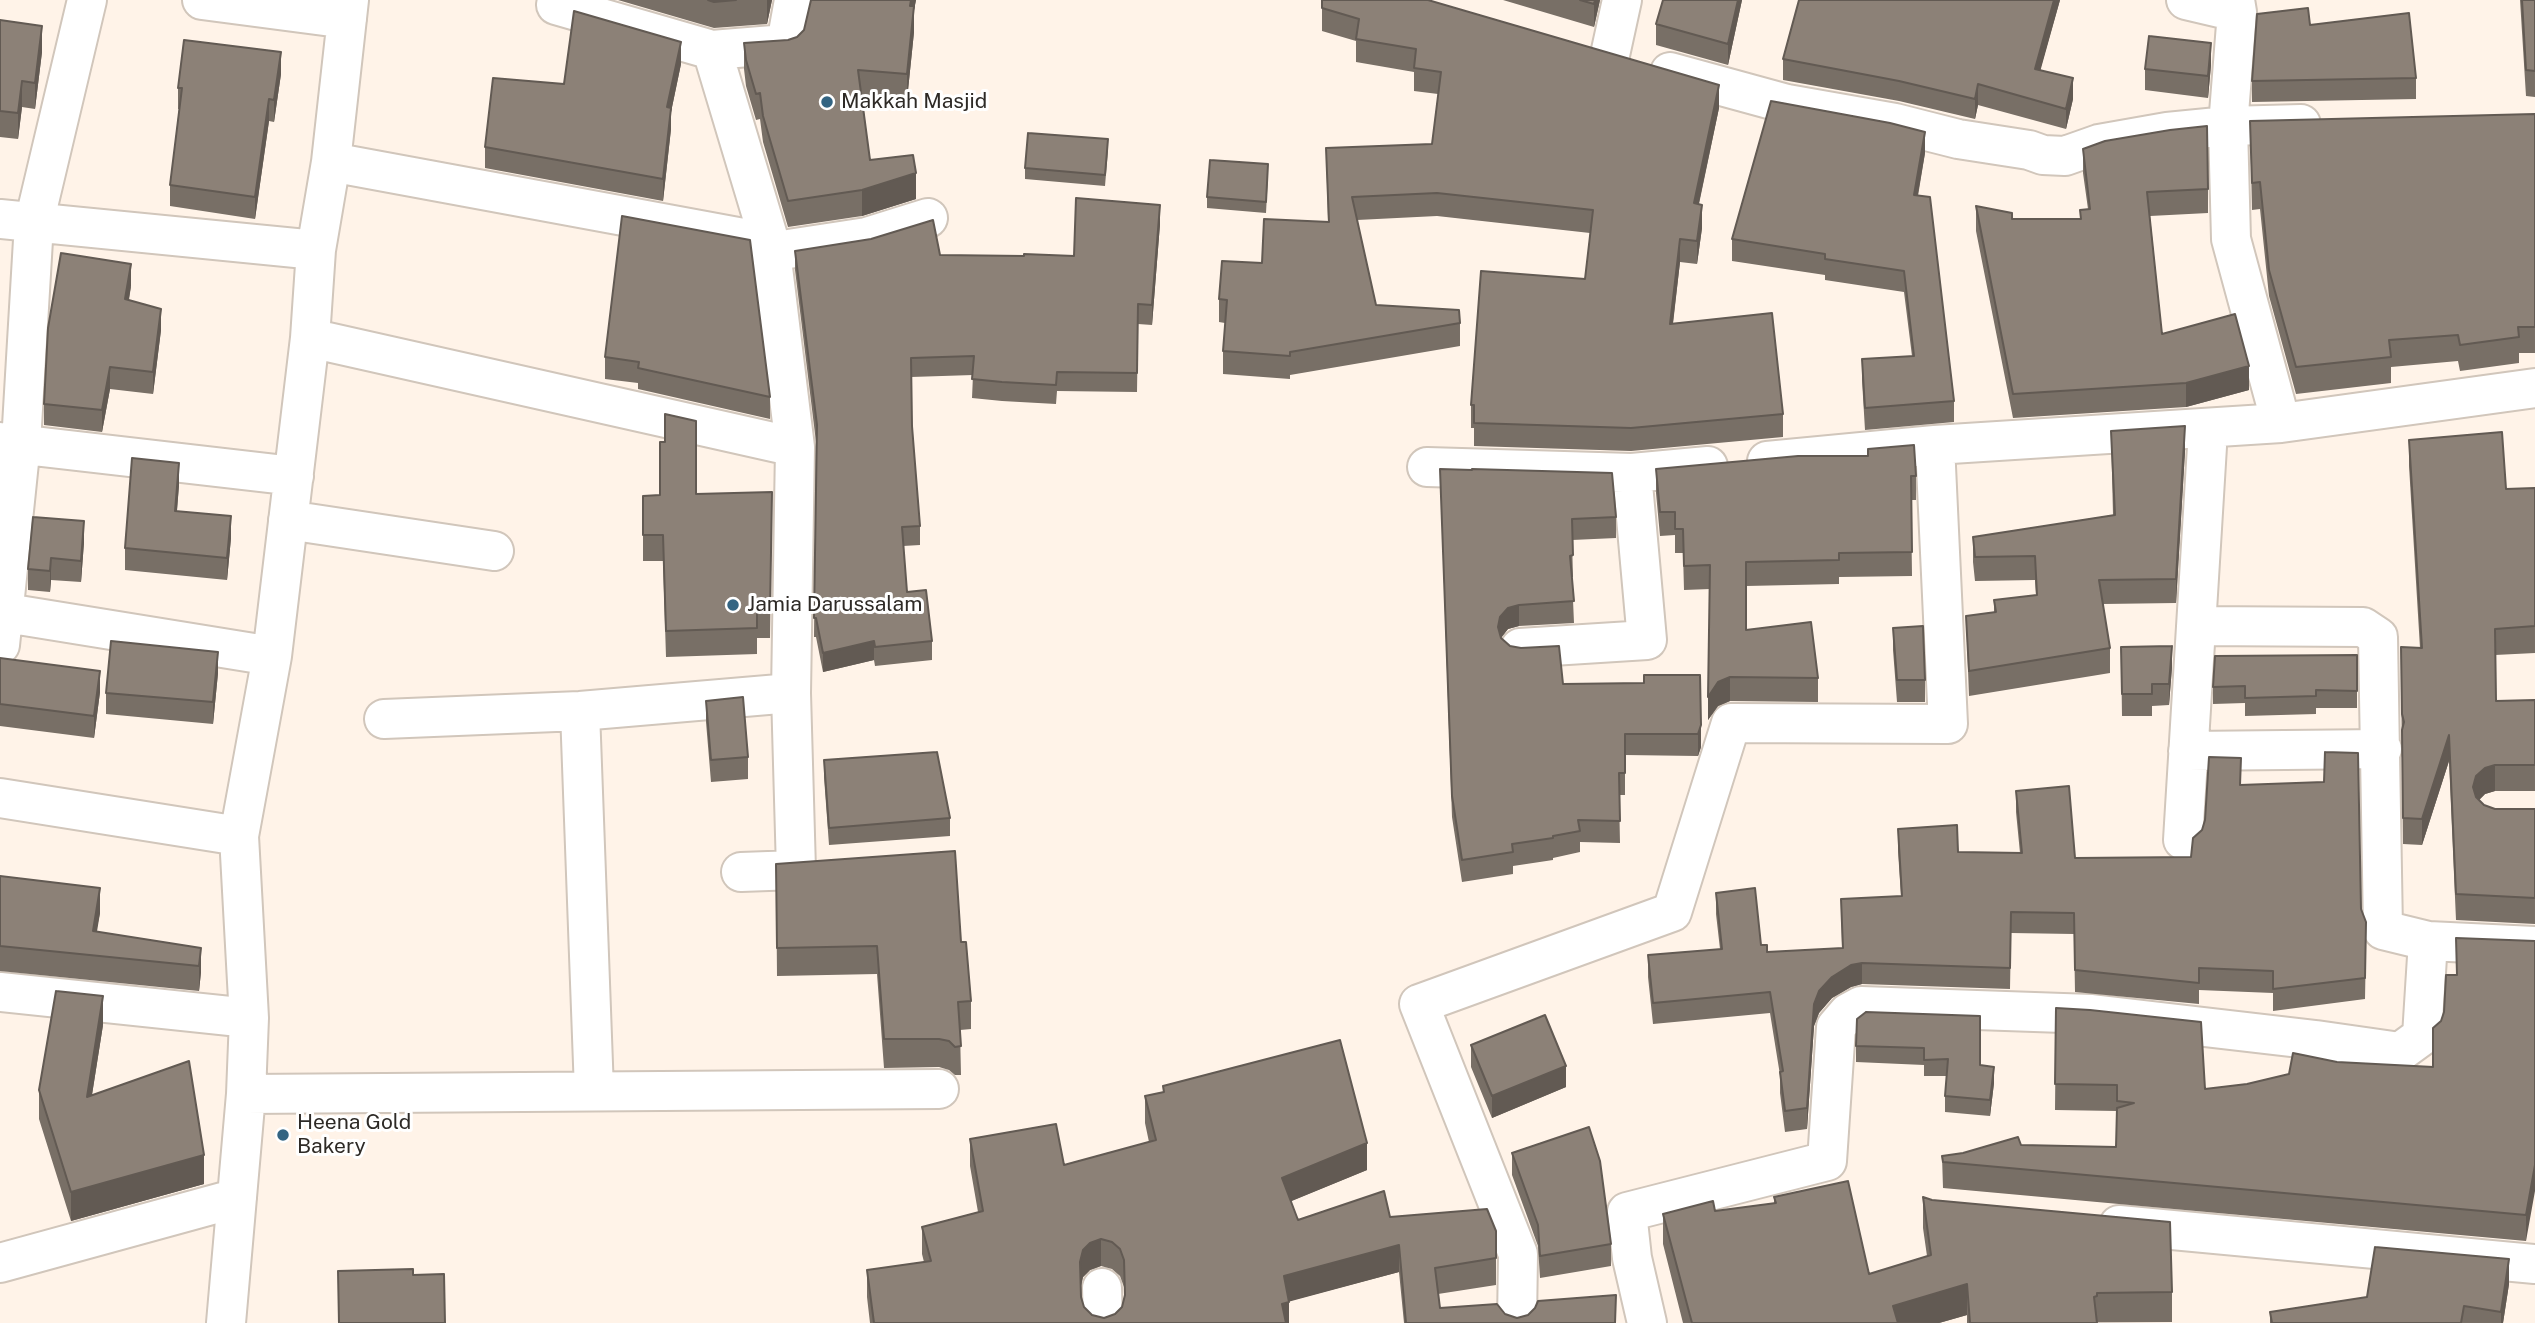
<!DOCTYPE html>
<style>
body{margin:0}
canvas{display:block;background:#fff3e8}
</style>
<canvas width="2535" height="1323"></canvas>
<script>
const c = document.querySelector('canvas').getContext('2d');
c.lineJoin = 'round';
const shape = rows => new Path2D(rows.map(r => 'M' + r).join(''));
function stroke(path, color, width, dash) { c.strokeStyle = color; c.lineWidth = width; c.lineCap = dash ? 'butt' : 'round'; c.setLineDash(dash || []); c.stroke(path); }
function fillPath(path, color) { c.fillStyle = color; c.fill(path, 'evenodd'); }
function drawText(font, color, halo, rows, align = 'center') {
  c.font = font + ' "Public Sans",sans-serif'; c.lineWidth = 6; c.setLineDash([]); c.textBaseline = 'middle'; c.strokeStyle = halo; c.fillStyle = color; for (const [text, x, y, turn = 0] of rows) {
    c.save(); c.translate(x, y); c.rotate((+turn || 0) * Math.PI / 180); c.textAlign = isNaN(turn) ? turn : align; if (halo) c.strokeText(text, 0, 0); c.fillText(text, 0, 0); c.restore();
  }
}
const street = shape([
 [202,0,347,19],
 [557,0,556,5,712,50,786,44,794,0],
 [2186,0,2237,12],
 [2235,0,2237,12,2228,126,2231,239,2281,423],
 [1610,55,1622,0],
 [1670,72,1787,104,1895,123,1958,139,2029,150,2043,155,2065,156,2099,144,2167,132,2228,126,2301,124],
 [331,162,770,243,782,250,867,237,928,218],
 [0,219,316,250],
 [310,338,795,447],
 [0,442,294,476],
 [1767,461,1935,445,2281,423,2535,388],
 [1427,467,1632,473,1708,466],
 [288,520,494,551],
 [0,612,272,656],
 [2196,626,2363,627,2378,637,2383,930,2428,941,2535,946],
 [0,645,21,443,34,223,87,0],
 [1520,648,1647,640,1632,473],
 [580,711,594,1091],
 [384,719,580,711,791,693,795,447,770,243,712,50],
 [2188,751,2382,749],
 [0,798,239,836],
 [2183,840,2208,430],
 [741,872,796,870,791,693],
 [0,992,249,1018],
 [246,1094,939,1089],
 [2119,1225,2535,1264],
 [0,1263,237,1198],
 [1102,1288,1103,1323],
 [226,1323,246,1094,249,1018,239,836,272,656,310,338,316,250,331,162,349,0],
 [1517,1323,1518,1254,1419,1004,1672,912,1731,723,1948,724,1935,445],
 [1647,1323,1632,1258,1627,1212,1827,1161,1836,1027,1848,1013,1861,1006,2092,1014,2316,1040,2400,1052,2422,1036,2428,941]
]);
stroke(street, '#d1c6bb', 42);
stroke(street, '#fff', 38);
fillPath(shape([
 [618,0,772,0,767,24,714,28],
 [811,0,916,0,914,10,914,32,907,100,862,96,870,160,916,199,862,216,788,227,763,142,760,119,756,120,746,86,744,69,744,43,788,40,797,37,804,30],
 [1322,0,1428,0,1719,108,1699,204,1702,228,1697,264,1680,262,1673,324,1783,414,1783,437,1631,451,1474,446,1474,428,1471,428,1471,405,1585,279,1590,233,1437,216,1357,220,1376,305,1460,323,1460,346,1290,375,1290,379,1223,374,1223,351,1225,323,1219,322,1219,299,1262,263,1328,222,1326,148,1432,144,1438,94,1414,91,1414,72,1356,62,1356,41,1322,31],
 [1503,0,1600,0,1594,27],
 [1663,0,1742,0,1728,65,1656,45,1656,24],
 [1799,0,2060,0,2040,70,2073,99,2066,129,1978,105,1975,119,1899,101,1783,80,1783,59],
 [2520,0,2535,0,2535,97,2526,96],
 [0,20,42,52,35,109,22,107,18,139,0,137],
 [681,64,671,112,671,129,663,201,485,168,485,147,564,84],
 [2211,65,2208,98,2145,90,2145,69],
 [281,74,274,122,269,121,255,219,170,206,170,185,179,109,178,109,178,88],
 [2416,78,2416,99,2252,102,2252,81],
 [2535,114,2535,353,2519,353,2519,363,2460,371,2458,361,2391,367,2391,383,2296,394,2269,296,2260,209,2252,210,2250,121],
 [2083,149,2208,189,2208,213,2150,216,2162,334,2249,390,2186,407,2013,418,1976,231,1976,206,2012,219,2080,219,2080,210,2088,209,2083,173],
 [1108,150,1105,186,1025,179,1025,168],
 [1925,153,1918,196,1954,401,1954,422,1865,430,1862,380,1862,359,1912,356,1904,292,1825,280,1825,275,1732,261,1732,239],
 [1268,175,1266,213,1207,208,1207,197],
 [622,216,770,397,770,419,638,389,638,383,605,379,605,357],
 [1160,224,1152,325,1138,324,1137,392,1057,391,1056,404,1002,401,972,398,973,375,911,377,912,426,920,526,920,545,903,546,907,592,932,641,932,660,875,666,874,660,823,672,816,637,814,637,816,442,795,270,795,251,940,255,1074,256],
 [131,286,129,300,161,330,153,394,110,389,102,432,44,425,44,404],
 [2111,431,2185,451,2176,603,2103,604,2110,648,2110,673,1969,696,1966,616,1994,612,1994,600,2036,595,2035,580,1975,581,1973,562,1973,537,2113,515],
 [2409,440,2506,489,2535,488,2535,653,2495,655,2496,701,2535,700,2535,791,2495,791,2485,794,2479,800,2484,805,2495,809,2535,809,2535,924,2456,920,2449,761,2422,845,2403,844,2401,674,2420,648,2409,466],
 [1440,469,1616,517,1616,538,1572,540,1573,577,1572,577,1574,623,1519,626,1508,629,1501,638,1510,646,1563,684,1644,683,1700,675,1701,747,1698,756,1625,755,1625,795,1619,795,1620,843,1580,842,1580,852,1553,858,1553,860,1513,866,1513,874,1462,882,1452,817],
 [1656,469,1916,476,1916,500,1911,500,1912,576,1839,577,1839,584,1746,586,1746,630,1818,678,1818,702,1730,701,1718,706,1708,720,1710,589,1684,590,1683,553,1675,553,1675,535,1660,536,1656,493],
 [179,485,177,511,231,538,227,580,125,570,125,548],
 [772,492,770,638,757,638,757,654,666,657,663,561,643,561,643,522,696,494],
 [84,542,81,582,51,580,50,592,28,590,28,569],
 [1893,628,1925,680,1925,702,1897,702,1893,650],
 [2121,647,2172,667,2169,705,2152,706,2152,716,2122,716],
 [2357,655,2357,708,2316,708,2316,714,2245,716,2245,703,2213,704,2213,687],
 [0,658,100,692,94,738,0,726],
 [218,673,213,724,106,714,106,693],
 [706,701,748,757,748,779,711,782,706,722],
 [824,760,950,818,950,836,829,845,824,777],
 [2241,785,2361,909,2366,944,2365,999,2273,1011,2273,993,2199,990,2199,1004,2075,992,2074,934,2011,933,2010,989,1862,984,1851,987,1832,998,1819,1013,1814,1026,1807,1129,1785,1132,1780,1093,1780,1075,1770,1013,1653,1024,1648,977,1648,955,1720,949,1716,914,1716,893,1767,952,1842,948,1841,899,1901,896,1898,851,1898,829,1958,852,2020,853,2016,812,2016,791,2075,858,2191,857,2202,830],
 [776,864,961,942,971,1001,971,1029,960,1030,961,1075,955,1075,949,1070,939,1067,884,1068,877,974,777,976],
 [0,876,100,913,96,932,201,948,201,972,199,991,0,971],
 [2456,938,2535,941,2526,1241,1943,1188,1942,1156,2021,1145,2116,1147,2117,1111,2055,1110,2056,1008,2205,1089,2247,1084,2337,1062,2433,1067,2441,1021,2456,975],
 [1866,1012,1980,1065,1994,1083,1990,1116,1945,1112,1945,1096,1947,1076,1924,1076,1924,1065,1856,1062,1856,1046],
 [103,1025,92,1095,204,1184,71,1221,39,1119,39,1090],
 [1471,1045,1566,1087,1492,1118,1471,1067],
 [1163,1086,1367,1170,1291,1201,1298,1220,1390,1217,1496,1231,1496,1285,1438,1294,1440,1308,1505,1314,1517,1318,1616,1323,1404,1323,1399,1272,1289,1301,1289,1323,870,1323,867,1297,867,1270,924,1262,922,1254,922,1227,978,1212,970,1166,970,1139,1064,1165,1149,1142,1145,1123,1145,1096,1163,1092],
 [1101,1266,1112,1269,1120,1276,1124,1287,1124,1298,1122,1307,1115,1314,1104,1318,1092,1315,1084,1307,1081,1297,1081,1286,1083,1277,1090,1270],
 [1512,1153,1611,1244,1611,1266,1540,1278,1538,1246,1512,1175],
 [1774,1197,1869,1274,1927,1256,1923,1228,1923,1197,2172,1292,2172,1322,1967,1323,1967,1315,1939,1323,1683,1323,1663,1244,1663,1214,1715,1211,1774,1203],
 [2509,1284,2503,1323,2270,1323,2270,1312]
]), '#786f66');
fillPath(shape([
 [767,0,772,0,767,24],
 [911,0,916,0,914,10,914,32,907,100,907,74],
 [1595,0,1600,0,1594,27,1594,4],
 [1738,0,1742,0,1728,65,1728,44],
 [2054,0,2060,0,2035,90,2035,69],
 [42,26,42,52,35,109,35,83],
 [681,42,681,64,671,112,671,129,663,201,663,179,667,107],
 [2211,43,2211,65,2208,98,2208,76],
 [281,52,281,74,274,122,274,100],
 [2073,78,2073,99,2066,129,2066,109],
 [22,81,22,107,18,139,18,113],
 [1978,84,1978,105,1975,119,1975,99],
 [1719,85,1719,108,1694,226,1694,203],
 [269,99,269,121,255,219,255,197],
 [1925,132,1925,153,1914,216,1914,195],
 [916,173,916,199,862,216,862,190],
 [1160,205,1160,224,1152,325,1152,305],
 [1702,205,1702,228,1697,264,1697,241],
 [1680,239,1680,262,1670,347,1670,324],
 [131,264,131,286,125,321,125,299],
 [161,309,161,330,153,394,153,372],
 [2249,366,2249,390,2186,407,2186,383],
 [110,367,110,389,102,432,102,410],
 [2185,426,2185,451,2176,603,2176,579],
 [179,463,179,485,175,533,175,511],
 [231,516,231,538,227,580,227,558],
 [84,521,84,542,81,582,81,561],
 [51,558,51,580,50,592,50,571],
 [1519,605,1519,626,1508,629,1500,639,1498,627,1500,617,1508,608],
 [874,641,874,660,823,672,823,653],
 [2172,646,2172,667,2169,705,2169,684],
 [218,652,218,673,213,724,213,702],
 [100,671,100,692,94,738,94,716],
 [1730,677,1730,701,1718,706,1708,720,1708,697,1718,682],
 [1701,725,1701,747,1698,756,1698,734],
 [2449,735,2449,761,2422,845,2422,819],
 [2495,765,2495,791,2485,794,2476,803,2473,787,2476,776,2485,768],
 [100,888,100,913,93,956,93,931],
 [201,948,201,972,199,991,199,966],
 [1862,963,1862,984,1851,987,1832,998,1819,1013,1814,1026,1807,1129,1807,1108,1814,1004,1819,991,1832,977,1851,965],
 [103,996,103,1025,87,1126,87,1097],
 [1566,1066,1566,1087,1492,1118,1492,1096],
 [1994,1067,1994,1083,1990,1116,1990,1100],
 [1367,1143,1367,1170,1282,1205,1282,1178],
 [204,1155,204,1184,71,1221,71,1192],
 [2535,1165,2535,1191,2526,1241,2526,1215],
 [1101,1239,1101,1266,1090,1270,1083,1277,1080,1289,1080,1262,1083,1250,1090,1243],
 [1399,1245,1399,1272,1284,1303,1284,1276],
 [2509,1259,2509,1284,2503,1323,2501,1323,2501,1312],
 [1967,1284,1967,1315,1939,1323,1893,1323,1893,1306],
 [1289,1302,1289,1323,1282,1323,1282,1304]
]), '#625a53');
const building = shape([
 [708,0,736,0,714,2,708,0],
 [811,0,911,0,910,6,914,6,907,74,858,70,870,160,913,155,916,173,862,190,788,201,763,116,760,93,756,94,746,60,744,43,788,40,797,37,804,30,811,0],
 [1322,0,1428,0,1719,85,1694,203,1702,205,1697,241,1680,239,1670,324,1772,313,1783,414,1631,428,1474,423,1474,405,1471,405,1481,271,1585,279,1593,210,1437,193,1352,197,1376,305,1459,310,1460,323,1290,352,1290,356,1223,351,1227,300,1219,299,1222,261,1262,263,1264,219,1329,222,1326,148,1432,144,1441,72,1414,68,1416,49,1356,39,1359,19,1322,8,1322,0],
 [1580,0,1595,0,1594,4,1580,0],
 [1663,0,1738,0,1728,44,1656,24,1663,0],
 [1799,0,2054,0,2035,69,2073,78,2066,109,1978,84,1975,99,1899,81,1783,59,1799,0],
 [2522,0,2535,0,2535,71,2526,70,2522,0],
 [2308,8,2310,25,2409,13,2416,78,2252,81,2257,14,2308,8],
 [574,11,681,42,667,107,671,108,663,179,485,147,493,78,564,84,574,11],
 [0,20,42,26,35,83,22,81,18,113,0,111,0,20],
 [2149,36,2211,43,2208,76,2145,69,2149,36],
 [184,40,281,52,274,100,269,99,255,197,170,185,182,88,178,88,184,40],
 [1771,101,1890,123,1925,132,1914,195,1930,197,1954,401,1865,408,1862,359,1914,356,1904,271,1825,259,1825,254,1732,239,1771,101],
 [2535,114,2535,327,2518,327,2519,337,2460,345,2458,335,2389,340,2391,357,2296,367,2269,270,2260,182,2252,183,2250,121,2535,114],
 [2207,126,2208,189,2147,192,2162,334,2235,314,2249,366,2186,383,2013,394,1976,206,2012,213,2012,219,2081,219,2080,210,2090,209,2083,149,2105,141,2170,130,2207,126],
 [1028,133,1108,139,1105,175,1025,168,1028,133],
 [1210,160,1268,164,1266,202,1207,197,1210,160],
 [1076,198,1160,205,1152,305,1138,304,1137,373,1057,372,1056,385,1002,382,972,379,974,356,911,358,912,426,920,526,902,527,907,592,926,590,932,641,875,647,874,641,823,653,816,618,814,618,817,425,795,251,871,239,933,220,940,255,1024,256,1024,254,1074,256,1076,198],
 [622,216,750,240,770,397,638,368,639,362,605,357,622,216],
 [61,253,131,264,125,299,161,309,153,372,110,367,102,410,44,404,48,328,61,253],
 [665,414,696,421,696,494,772,492,770,612,757,612,757,628,666,631,663,535,643,535,643,496,660,495,660,442,665,442,665,414],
 [2185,426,2176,579,2099,580,2110,648,1969,671,1966,616,1996,612,1994,600,2037,595,2035,556,1975,557,1973,537,2115,515,2111,431,2185,426],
 [2502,432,2506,489,2535,488,2535,626,2495,629,2496,701,2535,700,2535,765,2495,765,2485,768,2476,776,2473,787,2476,797,2484,805,2495,809,2535,809,2535,898,2456,894,2449,735,2422,819,2403,818,2402,730,2404,722,2402,714,2401,647,2422,648,2409,440,2502,432],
 [1914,445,1916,476,1911,476,1912,552,1839,553,1839,560,1746,562,1746,630,1811,622,1818,678,1730,677,1718,682,1708,697,1710,565,1684,566,1683,529,1675,529,1675,512,1660,512,1656,469,1798,456,1868,456,1868,449,1914,445],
 [132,458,179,463,175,511,231,516,227,558,125,548,132,458],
 [1440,469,1472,470,1472,469,1612,473,1616,517,1572,519,1573,555,1570,556,1574,601,1519,605,1508,608,1500,617,1498,627,1501,638,1510,646,1521,648,1559,646,1563,684,1644,683,1644,675,1700,675,1701,725,1698,734,1625,734,1625,773,1619,773,1620,821,1578,820,1580,831,1553,836,1553,838,1512,844,1513,852,1462,860,1452,796,1440,469],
 [33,517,84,521,81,561,51,558,50,571,28,569,33,517],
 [1923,626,1925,680,1897,680,1893,628,1923,626],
 [111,641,218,652,213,702,106,693,111,641],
 [2172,646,2169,684,2152,684,2152,694,2122,694,2121,647,2172,646],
 [2357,655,2357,691,2316,690,2316,696,2245,698,2245,686,2213,687,2215,656,2357,655],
 [0,658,100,671,94,716,0,704,0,658],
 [743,697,748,757,711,760,706,701,743,697],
 [937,752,950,818,829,828,824,760,937,752],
 [2325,752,2358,753,2361,909,2366,922,2365,978,2273,989,2273,971,2199,968,2199,983,2075,970,2074,913,2011,912,2010,968,1862,963,1851,965,1832,977,1819,991,1814,1004,1807,1108,1785,1111,1780,1072,1783,1071,1770,992,1653,1003,1648,955,1722,949,1716,893,1755,888,1761,945,1767,945,1767,952,1843,948,1841,899,1902,896,1898,829,1957,825,1958,852,2022,853,2016,791,2069,786,2075,858,2191,857,2193,838,2202,830,2205,820,2209,757,2241,758,2240,785,2324,782,2325,752],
 [955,851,961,942,966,942,971,1001,958,1002,961,1046,955,1047,949,1041,939,1039,884,1039,877,946,777,948,776,864,955,851],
 [0,876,100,888,93,931,201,948,199,966,0,946,0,876],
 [2456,938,2535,941,2535,1165,2526,1215,1943,1162,1942,1156,1963,1153,2018,1137,2021,1145,2116,1147,2117,1108,2134,1103,2117,1101,2117,1085,2055,1084,2056,1008,2090,1010,2201,1022,2205,1089,2247,1084,2289,1074,2293,1053,2337,1062,2433,1067,2433,1028,2441,1021,2444,1012,2446,975,2457,975,2456,938],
 [56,991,103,996,87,1097,189,1061,204,1155,71,1192,39,1090,56,991],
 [1866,1012,1980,1016,1980,1065,1994,1067,1990,1100,1945,1096,1948,1059,1924,1060,1924,1048,1856,1046,1857,1019,1866,1012],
 [1545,1015,1566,1066,1492,1096,1471,1045,1545,1015],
 [1340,1040,1367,1143,1282,1178,1298,1220,1384,1191,1390,1217,1487,1209,1496,1231,1496,1258,1435,1268,1440,1308,1497,1304,1505,1314,1517,1318,1528,1315,1535,1308,1538,1301,1616,1295,1615,1323,1406,1323,1399,1245,1284,1276,1289,1302,1282,1304,1286,1323,874,1323,867,1270,931,1261,922,1227,983,1211,970,1139,1056,1124,1064,1165,1156,1140,1145,1096,1164,1092,1163,1086,1340,1040],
 [1101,1239,1112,1242,1120,1249,1124,1260,1125,1295,1122,1307,1115,1314,1104,1318,1092,1315,1084,1307,1081,1297,1080,1262,1083,1250,1090,1243,1101,1239],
 [1589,1127,1600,1161,1611,1244,1540,1256,1538,1225,1512,1153,1589,1127],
 [1848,1181,1869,1274,1931,1255,1923,1197,1932,1200,2170,1222,2172,1292,2097,1293,2097,1296,2094,1297,2097,1323,1970,1323,1967,1284,1893,1306,1898,1323,1692,1323,1663,1214,1713,1201,1715,1211,1776,1203,1774,1197,1848,1181],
 [2375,1247,2509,1259,2501,1312,2464,1306,2461,1323,2272,1323,2270,1312,2367,1297,2375,1247],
 [413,1269,413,1275,444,1274,445,1323,339,1323,338,1271,413,1269]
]);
fillPath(building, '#8c8177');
stroke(building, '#625a53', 2);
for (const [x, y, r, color] of [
 [827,102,7,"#336482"],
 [733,605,7,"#336482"],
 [283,1135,7,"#336482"]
]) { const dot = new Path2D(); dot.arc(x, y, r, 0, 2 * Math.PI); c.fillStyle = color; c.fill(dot); stroke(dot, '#fff', 2.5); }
drawText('21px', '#2e2a26', '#fff', [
 ["Makkah Masjid",841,102],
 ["Jamia Darussalam",747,605],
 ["Heena Gold",297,1123],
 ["Bakery",297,1147]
], 'left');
</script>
